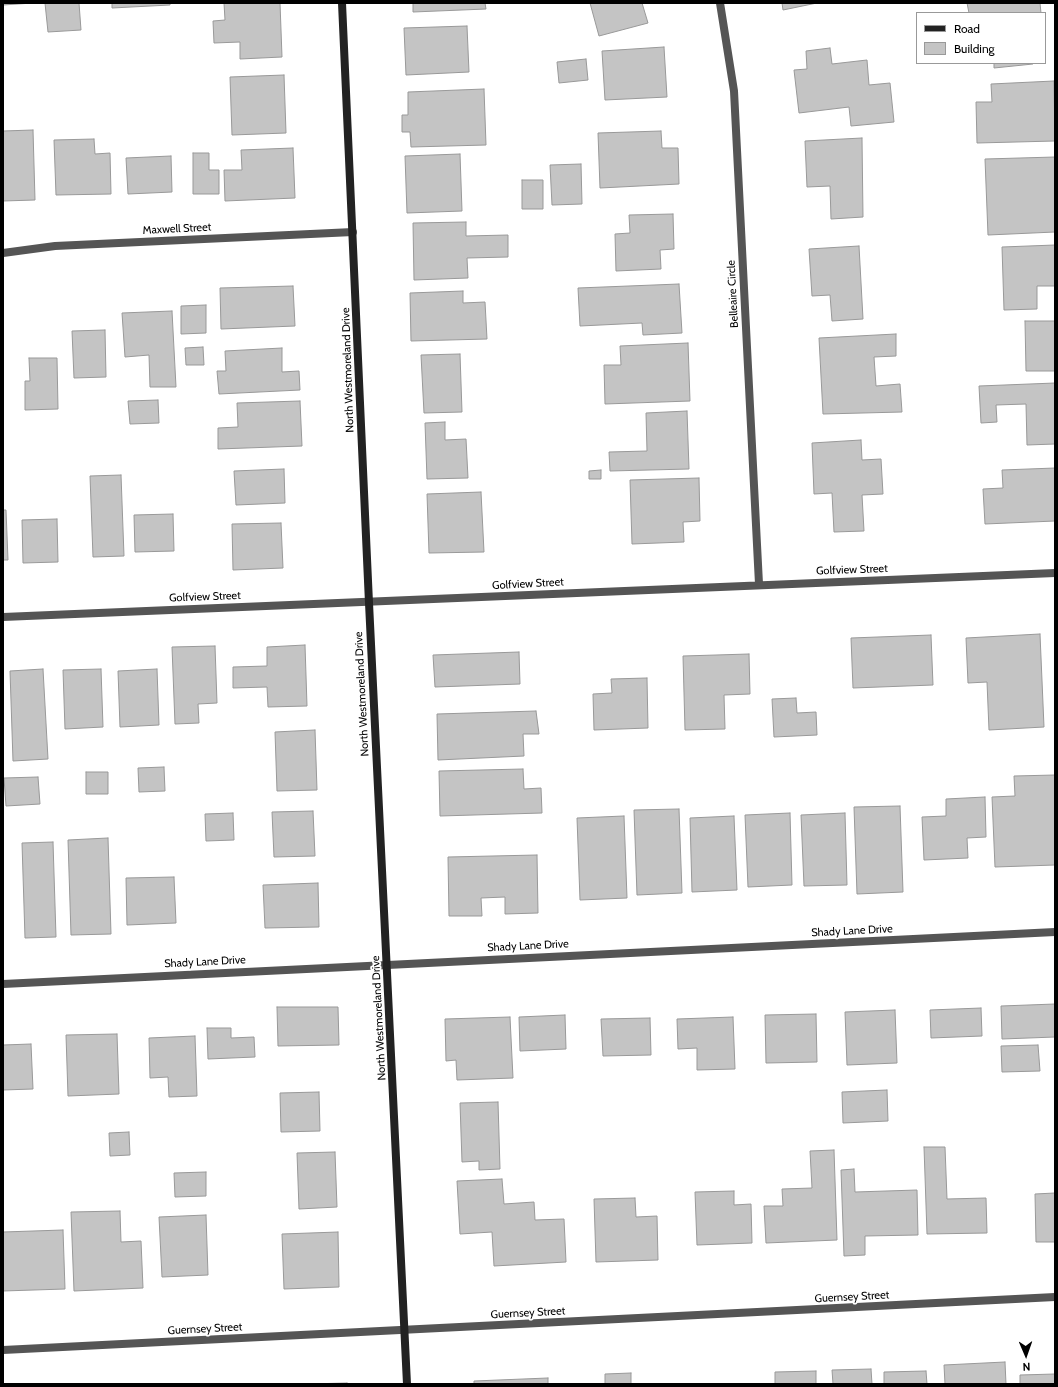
<!DOCTYPE html>
<style>
body{margin:0}
#map{position:relative;width:1058px;height:1387px;overflow:hidden;background:#fff;font-family:Cabin,sans-serif}
canvas{display:block}
.frame{position:absolute;inset:0;border:4px solid #000;pointer-events:none}
.legend{position:absolute;left:916px;top:12px;width:130px;height:52px;box-sizing:border-box;background:#fff;border:1px solid #999;margin:0;padding:5px 7px;list-style:none;font-size:12px;color:#000}
.legend li{display:flex;align-items:center;gap:8px;height:20px}
.legend b{width:20px;border:1px solid #999}
.north{position:absolute;left:1006px;top:1335px;width:40px;height:40px;-webkit-text-stroke:3px #fff;paint-order:stroke;rotate:178deg;font-size:11px;font-weight:700;line-height:16px;text-align:center;color:#000}
.north::after{content:'';display:block;margin:auto;width:14px;height:18px;background:#000;clip-path:polygon(50% 0,100% 100%,50% 72%,0 100%)}
</style>
<div id="map">
<canvas width="1058" height="1387"></canvas>
<div class="frame"></div>
<ul class="legend">
<li><b style="height:5px;background:#222"></b>Road</li>
<li><b style="height:11px;background:#c4c4c4"></b>Building</li>
</ul>
<div class="north">N</div>
</div>
<script>
const c = document.querySelector('canvas').getContext('2d');
c.lineJoin = 'round';
function fillPath(path, color) { c.fillStyle = color; c.fill(path, 'evenodd'); }
const shape = rows => new Path2D(rows.map(r => 'M' + r).join(''));
function stroke(path, color, width, dash) { c.strokeStyle = color; c.lineWidth = width; c.lineCap = dash ? 'butt' : 'round'; c.setLineDash(dash || []); c.stroke(path); }
function drawText(font, color, halo, rows, align = 'center') {
  c.font = font + ' Cabin,sans-serif'; c.lineWidth = 3.5; c.setLineDash([]); c.textBaseline = 'middle'; c.strokeStyle = halo; c.fillStyle = color; for (const [text, x, y, turn = 0] of rows) {
    c.save(); c.translate(x, y); c.rotate((+turn || 0) * Math.PI / 180); c.textAlign = isNaN(turn) ? turn : align; if (halo) c.strokeText(text, 0, 0); c.fillText(text, 0, 0); c.restore();
  }
}
const building = shape([
 [3,3,33,3,3,5,3,3],
 [45,3,79,3,81,30,48,32,45,3],
 [112,3,170,3,170,5,112,8,112,3],
 [224,3,280,3,282,57,240,59,240,42,214,43,213,21,225,20,224,3],
 [413,3,485,3,486,9,413,12,413,3],
 [590,3,642,3,648,23,599,36,590,3],
 [782,3,817,3,783,10,782,3],
 [967,3,1040,3,1041,13,969,13,967,3],
 [467,26,469,72,406,75,404,28,467,26],
 [664,47,667,97,605,100,602,51,664,47],
 [830,48,832,64,867,60,869,85,890,83,894,122,851,126,849,107,799,113,794,70,807,69,806,51,830,48],
 [586,59,588,80,559,83,557,62,586,59],
 [994,63,1033,63,1033,64,994,68,994,63],
 [284,75,286,133,232,135,230,77,284,75],
 [1054,81,1055,141,977,143,976,102,992,102,991,84,1054,81],
 [484,89,486,145,411,147,410,132,402,132,402,115,408,115,408,92,484,89],
 [33,130,35,200,3,201,3,131,33,130],
 [661,131,662,148,678,148,679,184,600,188,598,133,661,131],
 [862,138,863,217,831,219,830,186,807,187,805,141,862,138],
 [94,139,95,154,110,153,111,194,56,195,54,140,94,139],
 [293,148,295,198,225,201,224,170,242,170,241,150,293,148],
 [193,153,209,153,209,170,219,170,219,194,193,194,193,153],
 [460,154,462,211,407,213,405,156,460,154],
 [171,156,172,192,128,194,126,158,171,156],
 [1055,157,1055,232,988,235,985,159,1055,157],
 [581,164,582,204,552,205,550,165,581,164],
 [522,180,543,180,543,209,522,209,522,180],
 [673,214,674,249,660,250,661,269,616,271,615,234,630,233,629,215,673,214],
 [466,222,466,236,508,235,508,257,467,258,468,278,414,280,413,223,466,222],
 [1055,245,1055,286,1037,286,1037,309,1004,310,1002,247,1055,245],
 [859,246,863,319,832,321,830,295,812,296,809,249,859,246],
 [679,284,682,333,643,335,642,323,580,326,578,288,679,284],
 [293,286,295,326,221,329,220,288,293,286],
 [463,291,463,303,485,302,487,339,411,341,410,293,463,291],
 [206,305,206,333,181,334,181,306,206,305],
 [172,311,176,387,150,387,149,355,125,357,122,313,172,311],
 [1025,321,1055,321,1055,371,1026,371,1025,321],
 [105,330,106,377,74,378,72,331,105,330],
 [896,334,896,356,874,357,876,386,900,384,902,412,823,414,819,338,896,334],
 [688,343,690,401,605,404,604,365,621,365,620,346,688,343],
 [203,347,204,365,186,365,185,348,203,347],
 [282,348,282,372,299,371,300,390,219,394,217,371,226,371,225,351,282,348],
 [460,354,462,412,424,413,421,355,460,354],
 [29,358,57,358,58,409,25,410,25,381,30,381,29,358],
 [1055,383,1055,444,1027,445,1026,404,996,405,997,422,981,423,979,386,1055,383],
 [158,400,159,423,130,424,128,401,158,400],
 [300,401,302,446,218,449,218,428,238,427,237,403,300,401],
 [687,411,689,469,610,471,609,452,647,451,646,413,687,411],
 [445,422,445,440,466,439,468,478,427,479,425,423,445,422],
 [861,440,862,460,881,459,883,494,862,495,864,531,834,532,832,493,814,494,812,443,861,440],
 [1055,468,1055,521,985,524,983,489,1003,488,1002,470,1055,468],
 [284,469,285,503,236,505,234,471,284,469],
 [601,470,601,479,589,479,589,471,601,470],
 [121,475,124,556,93,557,90,476,121,475],
 [699,478,700,521,683,522,684,542,632,544,630,480,699,478],
 [481,492,484,552,429,553,427,494,481,492],
 [3,510,6,510,8,560,3,560,3,510],
 [173,514,174,551,135,552,134,515,173,514],
 [57,519,58,562,23,563,22,520,57,519],
 [281,523,283,568,233,570,232,524,281,523],
 [1040,634,1044,727,989,730,987,682,968,683,966,638,1040,634],
 [931,635,933,685,853,688,851,638,931,635],
 [305,645,307,706,268,707,267,687,233,688,233,667,267,666,267,647,305,645],
 [215,646,217,703,198,704,199,723,175,724,172,647,215,646],
 [519,652,520,684,435,687,433,655,519,652],
 [749,654,750,694,724,695,725,729,685,730,683,656,749,654],
 [43,669,48,759,13,761,10,671,43,669],
 [101,669,103,727,65,729,63,670,101,669],
 [157,669,159,725,120,727,118,671,157,669],
 [647,678,648,728,594,730,593,694,612,693,611,679,647,678],
 [796,698,797,713,816,712,817,735,774,737,772,699,796,698],
 [536,711,539,734,523,734,524,756,438,760,437,714,536,711],
 [315,730,317,790,277,791,275,732,315,730],
 [164,767,165,791,139,792,138,768,164,767],
 [523,769,524,789,541,788,542,813,440,816,439,771,523,769],
 [86,772,108,772,108,794,86,794,86,772],
 [1055,775,1055,865,995,867,992,797,1015,796,1014,776,1055,775],
 [38,777,40,804,6,806,4,778,38,777],
 [985,797,986,837,967,838,968,858,924,860,922,817,946,816,946,799,985,797],
 [900,806,903,892,857,894,854,807,900,806],
 [679,809,682,893,637,895,634,810,679,809],
 [313,811,315,856,274,857,272,812,313,811],
 [233,813,234,840,206,841,205,814,233,813],
 [790,813,792,885,748,887,745,815,790,813],
 [845,813,847,885,804,886,801,815,845,813],
 [624,816,627,898,580,900,577,818,624,816],
 [734,816,737,890,692,892,690,818,734,816],
 [108,838,111,934,71,935,68,840,108,838],
 [53,842,56,937,25,938,22,843,53,842],
 [537,855,538,913,505,914,505,897,481,898,482,916,449,916,448,857,537,855],
 [174,877,176,923,127,925,126,878,174,877],
 [318,883,319,927,265,928,263,885,318,883],
 [1055,1004,1055,1037,1002,1039,1001,1006,1055,1004],
 [277,1007,338,1007,339,1045,278,1046,277,1007],
 [981,1008,982,1036,931,1038,930,1010,981,1008],
 [895,1010,897,1063,847,1065,845,1012,895,1010],
 [816,1014,817,1062,766,1063,765,1015,816,1014],
 [565,1015,566,1049,520,1051,519,1017,565,1015],
 [510,1017,513,1078,457,1080,456,1060,446,1061,445,1019,510,1017],
 [733,1017,735,1069,697,1070,697,1048,678,1049,677,1019,733,1017],
 [650,1018,651,1055,603,1056,601,1019,650,1018],
 [207,1028,231,1028,231,1038,254,1037,255,1057,208,1059,207,1028],
 [117,1034,119,1094,68,1096,66,1035,117,1034],
 [195,1036,197,1096,169,1097,168,1077,150,1078,149,1038,195,1036],
 [31,1044,33,1089,3,1090,3,1045,31,1044],
 [1038,1045,1040,1071,1002,1072,1001,1046,1038,1045],
 [887,1090,888,1121,843,1123,842,1092,887,1090],
 [319,1092,320,1131,281,1132,280,1093,319,1092],
 [498,1102,500,1169,479,1170,479,1161,462,1162,460,1103,498,1102],
 [129,1132,130,1155,110,1156,109,1133,129,1132],
 [924,1147,945,1147,947,1199,986,1198,987,1233,927,1234,924,1147],
 [834,1150,837,1240,766,1243,764,1206,783,1206,782,1189,812,1188,810,1151,834,1150],
 [335,1152,337,1207,299,1209,297,1153,335,1152],
 [854,1169,855,1192,917,1190,918,1235,865,1236,865,1255,844,1256,841,1170,854,1169],
 [206,1172,206,1196,175,1197,174,1173,206,1172],
 [502,1179,504,1204,534,1202,535,1220,564,1219,566,1262,494,1266,492,1232,460,1234,457,1181,502,1179],
 [734,1191,734,1205,751,1204,752,1243,697,1245,695,1192,734,1191],
 [1055,1193,1055,1242,1036,1242,1035,1194,1055,1193],
 [635,1198,636,1217,657,1216,658,1260,596,1262,594,1199,635,1198],
 [120,1211,121,1242,141,1241,143,1288,74,1291,71,1212,120,1211],
 [206,1215,208,1275,162,1277,159,1217,206,1215],
 [63,1230,65,1289,3,1291,3,1232,63,1230],
 [338,1232,339,1287,284,1289,282,1234,338,1232],
 [1005,1362,1006,1384,945,1384,944,1365,1005,1362],
 [871,1369,872,1384,833,1384,832,1370,871,1369],
 [816,1371,816,1384,775,1384,775,1372,816,1371],
 [926,1371,927,1384,884,1384,884,1372,926,1371],
 [631,1373,631,1384,605,1384,605,1374,631,1373],
 [1055,1374,1055,1384,1020,1384,1020,1375,1055,1374],
 [548,1378,548,1384,474,1384,474,1381,548,1378],
 [347,1383,347,1384,308,1384,347,1383]
]);
fillPath(building, '#c4c4c4');
stroke(building, '#999', 1);
stroke(shape([
 [720,3,734,91,759,584],
 [3,253,55,246,353,232],
 [3,617,1055,573],
 [3,984,1055,932],
 [3,1350,1055,1297]
]), '#555', 8);
stroke(shape([
 [342,3,369,603,407,1384]
]), '#222', 8);
drawText('11px', '#000', '#fff', [
 ["Maxwell Street",177,229,-3],
 ["Belleaire Circle",733,294,-93],
 ["North Westmoreland Drive",348,370,-92],
 ["Golfview Street",852,570,-2],
 ["Golfview Street",528,584,-3],
 ["Golfview Street",205,597,-2],
 ["North Westmoreland Drive",362,694,-93],
 ["Shady Lane Drive",852,931,-3],
 ["Shady Lane Drive",528,946,-3],
 ["Shady Lane Drive",205,962,-3],
 ["North Westmoreland Drive",379,1018,-93],
 ["Guernsey Street",852,1297,-3],
 ["Guernsey Street",528,1313,-3],
 ["Guernsey Street",205,1329,-3]
]);
</script>
